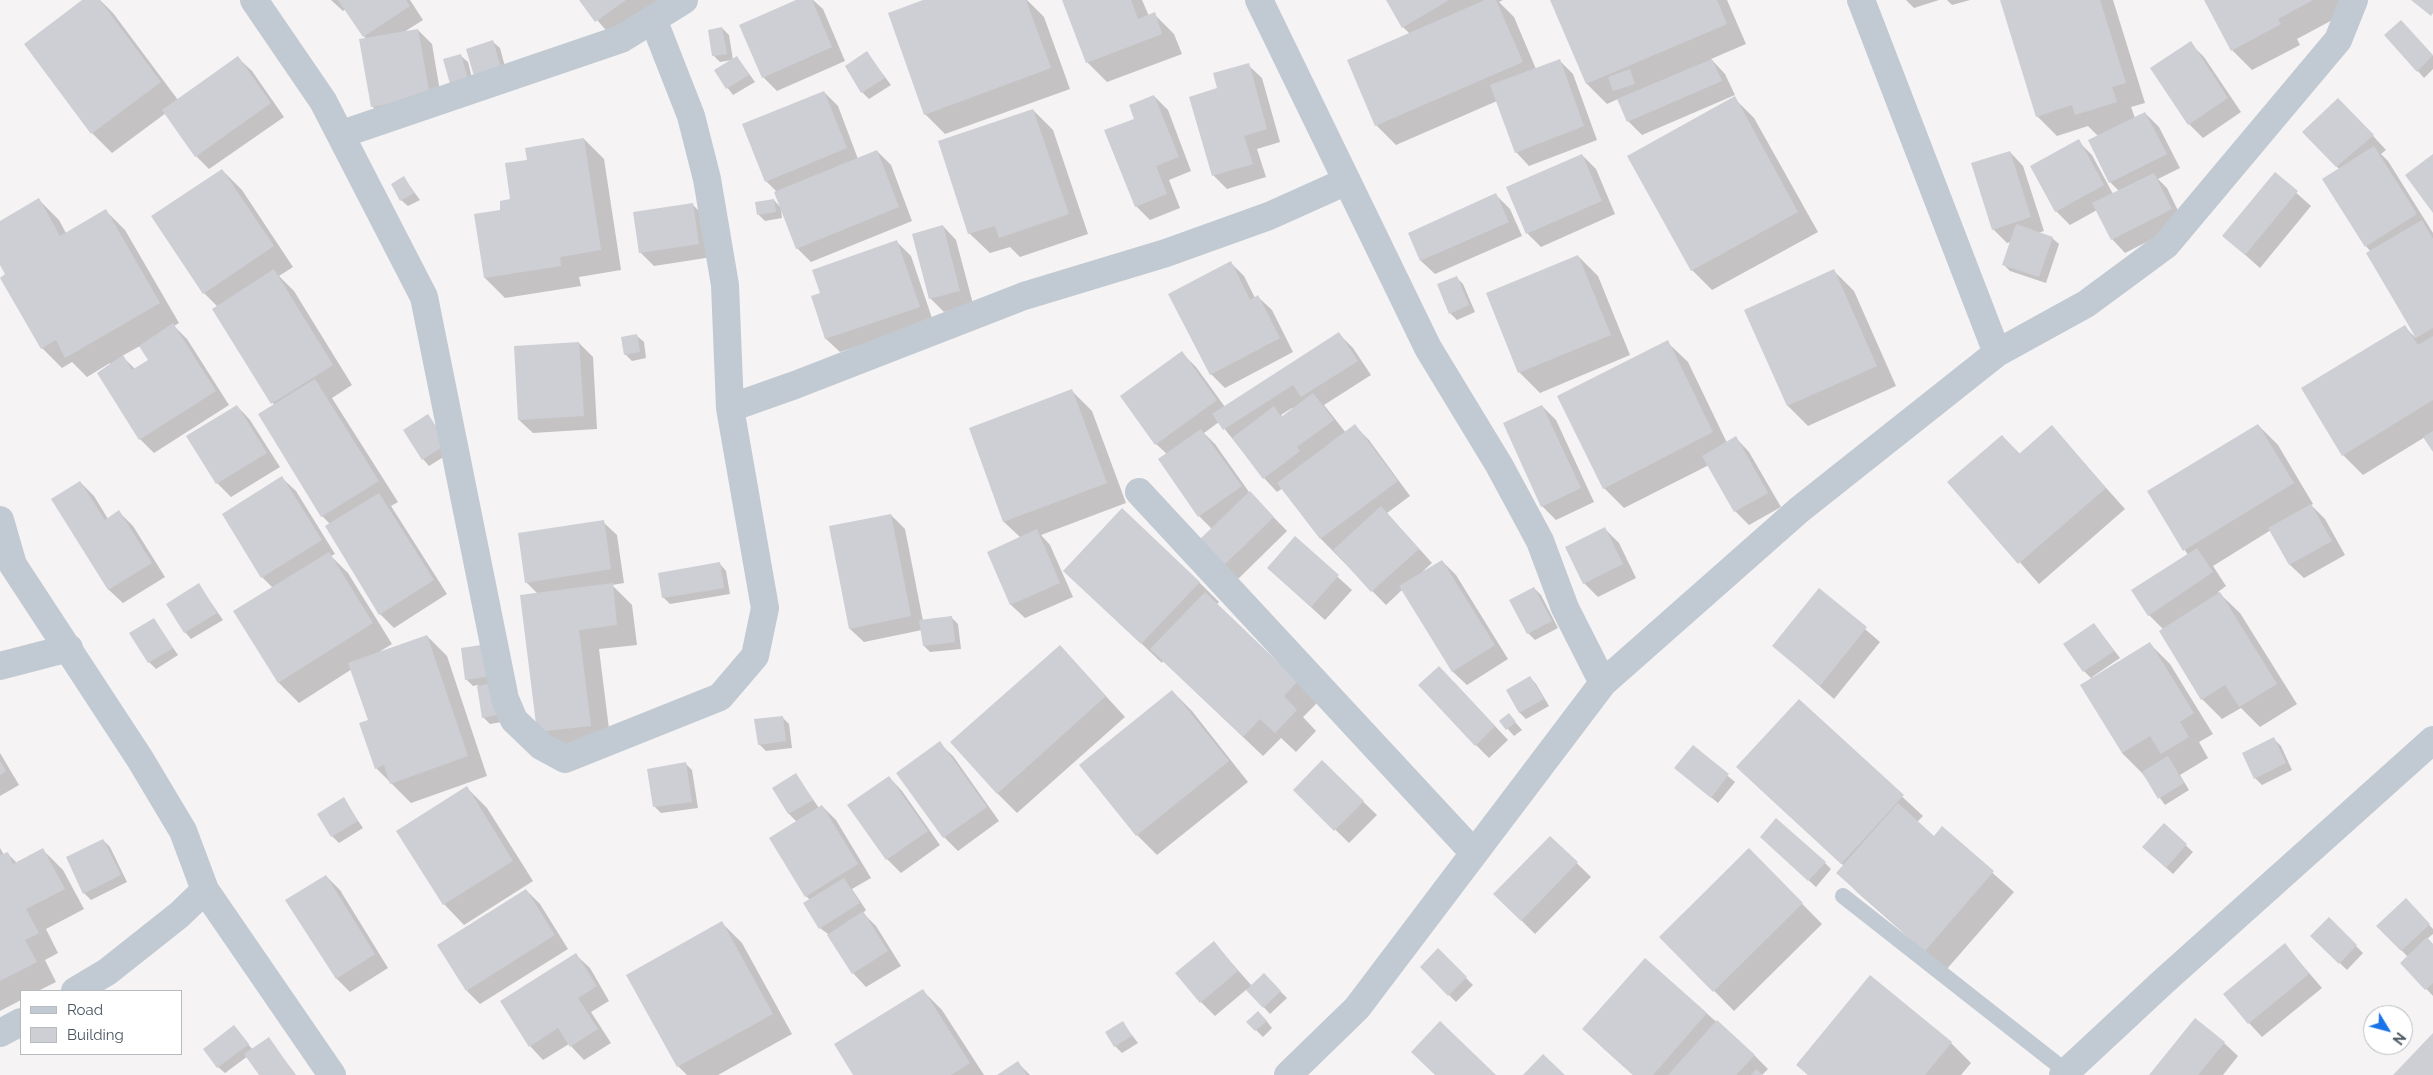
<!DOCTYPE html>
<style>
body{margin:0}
#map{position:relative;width:2433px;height:1075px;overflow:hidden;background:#f5f3f3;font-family:Raleway,sans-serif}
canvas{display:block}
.legend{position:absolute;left:20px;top:990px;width:162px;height:65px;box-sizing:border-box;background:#fff;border:1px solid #b7bbc0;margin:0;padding:6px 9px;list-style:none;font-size:15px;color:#4a5661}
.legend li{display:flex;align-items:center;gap:10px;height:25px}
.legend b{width:25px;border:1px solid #b7bbc0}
.north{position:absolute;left:2363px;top:1005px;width:50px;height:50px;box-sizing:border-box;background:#fff;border:1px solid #b7bbc0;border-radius:50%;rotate:127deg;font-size:14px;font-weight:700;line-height:20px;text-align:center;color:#4a5661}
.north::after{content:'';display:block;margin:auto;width:18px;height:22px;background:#1a73e8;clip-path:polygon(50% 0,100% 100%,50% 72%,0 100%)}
</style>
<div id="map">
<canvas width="2433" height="1075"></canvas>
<ul class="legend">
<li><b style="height:6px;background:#c1cad2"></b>Road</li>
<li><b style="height:14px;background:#cdcfd5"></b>Building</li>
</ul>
<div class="north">N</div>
</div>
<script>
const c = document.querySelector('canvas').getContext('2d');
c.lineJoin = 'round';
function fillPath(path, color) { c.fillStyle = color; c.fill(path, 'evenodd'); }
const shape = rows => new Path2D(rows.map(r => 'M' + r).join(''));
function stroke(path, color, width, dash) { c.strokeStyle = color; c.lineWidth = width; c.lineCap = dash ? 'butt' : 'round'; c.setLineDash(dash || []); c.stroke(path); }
fillPath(shape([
 [84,0,100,0,113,13,178,100,238,58,252,71,284,117,209,169,196,156,166,113,112,153,92,133,26,44],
 [331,0,410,0,423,20,404,32,418,30,432,44,443,109,386,120,372,106,366,39,346,9,343,11],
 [580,0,658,0,610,35],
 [799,0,813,0,823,9,845,61,777,91,763,77],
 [926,0,1027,0,1044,17,1070,89,945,134,925,114],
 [1064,0,1142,0,1149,16,1154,14,1174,34,1182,54,1107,82,1087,62],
 [1387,0,1503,0,1499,2,1514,17,1536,69,1559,60,1573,74,1597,140,1529,166,1516,152,1497,101,1396,145,1376,125,1410,34,1403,27],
 [1551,0,1727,0,1746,44,1711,59,1725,74,1735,95,1642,135,1628,121,1618,99,1607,104,1587,84],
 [1906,0,1939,0,1914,8],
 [1947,0,1970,0,1952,5],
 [2001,0,2113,0,2145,103,2131,107,2135,118,2145,113,2159,127,2180,168,2158,179,2167,188,2184,223,2125,253,2112,239,2097,210,2070,225,2056,211,2078,141,2092,155,2113,194,2119,191,2110,182,2098,136,2088,126,2057,136,2037,116],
 [2205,0,2360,0,2362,4,2297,39,2300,45,2252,70,2232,50],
 [722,28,729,35,733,60,737,57,755,82,733,95,715,71,732,60,720,62,713,55],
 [2407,28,2433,56,2433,69,2424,78,2418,71],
 [493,42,500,48,507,74,482,82],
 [2190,43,2204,57,2241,112,2203,138,2189,124],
 [867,53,891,85,869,99,862,92],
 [461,56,468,62,474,86,458,90],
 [1248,65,1262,78,1280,142,1257,149,1266,177,1227,189,1213,175],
 [824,92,838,106,858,159,877,151,891,165,912,221,811,262,797,248,781,209,782,218,765,221,758,214,774,200,781,208,777,192,766,181],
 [1154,96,1168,110,1191,171,1169,180,1180,208,1150,220,1136,206,1136,119],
 [1734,98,1754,118,1818,232,1712,290,1692,270],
 [1033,110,1053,130,1088,234,1020,257,1010,247,990,253,969,233],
 [2352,113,2386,150,2381,154,2388,161,2433,233,2433,450,2425,437,2363,475,2343,455,2405,327,2416,338,2371,252,2366,246,2339,169,2304,132],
 [584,139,604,159,621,270,579,277,581,286,505,298,485,278,476,215,502,211,511,200,528,161],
 [2010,152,2023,166,2044,231,2038,233,2052,238,2059,244,2046,283,2010,271,2004,265,2011,242,2007,243,1993,229],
 [1582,155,1596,169,1615,214,1541,247,1527,233],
 [222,170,242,190,293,267,279,276,294,291,352,385,332,398,398,502,391,506,447,594,394,628,380,614,330,524,322,516,259,415,274,405,217,306,204,293,153,217],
 [2275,174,2311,206,2260,268,2224,236],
 [404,178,420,200,408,206,401,200],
 [1496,195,1510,209,1522,236,1435,274,1421,261,1409,234],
 [39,200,59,220,66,233,105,210,125,230,179,323,174,326,187,339,229,405,154,453,140,439,110,363,87,377,72,362,62,368,42,348,1,278,6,274,0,263,0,223],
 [140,346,150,360,135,369,122,356],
 [692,204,706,218,712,257,654,266,640,252],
 [943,226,956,240,973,304,944,312,930,298],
 [897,242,911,256,933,321,840,352,826,339,813,297,822,294],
 [1578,256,1598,276,1630,355,1540,393,1520,373,1488,293],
 [1231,263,1244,276,1255,298,1258,297,1272,310,1293,352,1225,388,1211,374],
 [1834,271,1854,291,1896,386,1808,426,1788,406,1746,311],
 [1456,277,1463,284,1475,312,1457,320,1450,313],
 [1339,334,1353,348,1371,375,1324,405,1346,433,1355,426,1369,440,1410,496,1387,513,1432,563,1422,572,1442,561,1456,575,1508,659,1467,685,1453,672,1402,590,1386,605,1321,539,1283,488,1277,492,1264,478,1219,422,1204,433,1215,444,1249,492,1287,531,1237,580,1223,566,1212,529,1199,516,1167,454,1156,444,1182,353,1196,367,1225,407],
 [1292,408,1293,409,1283,417,1281,415],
 [637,336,644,342,646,358,632,361,625,354],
 [1667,342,1688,362,1727,443,1736,438,1749,452,1781,507,1749,525,1735,511,1709,465,1624,508,1604,488],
 [579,343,593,357,597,429,533,433,519,420],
 [1072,391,1092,411,1126,503,1041,535,1050,545,1073,597,1025,618,1011,605,989,552,1021,538,1004,522,970,429],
 [237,406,250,420,280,467,231,497,217,483],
 [1542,406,1556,420,1594,502,1556,520,1542,506],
 [428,415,453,451,429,466,423,459],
 [2258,425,2278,445,2313,504,2311,505,2325,519,2345,555,2304,578,2290,565,2271,530,2213,566,2226,586,2218,592,2240,613,2297,704,2260,727,2241,708,2222,719,2202,699,2160,631,2163,629,2149,615,2188,555,2148,492],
 [2051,426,2125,509,2039,584,1949,482,2002,436,2020,454],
 [282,478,296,491,335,554,331,556,348,573,392,644,379,652,427,636,447,656,487,776,411,803,376,768,370,721,352,669,299,703,279,683,235,612,273,588,262,577],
 [80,482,94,496,108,519,119,512,133,526,165,577,123,603,109,590,53,500],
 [891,515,905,529,923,621,951,617,958,624,961,649,930,652,924,646,922,630,864,642,850,629],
 [603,522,617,535,624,583,612,585,632,605,637,645,599,649,611,745,558,752,538,732,538,594,526,582],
 [1605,529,1619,543,1636,578,1598,597,1584,583],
 [1295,538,1352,590,1325,620,1268,568],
 [720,564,726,571,730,594,670,604,663,597],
 [1199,582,1219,602,1216,605,1318,702,1303,717,1316,731,1296,752,1281,738,1263,756,1163,661,1162,663,1085,590],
 [199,585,223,620,191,639,185,632],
 [1534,588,1541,595,1558,628,1535,640,1528,633],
 [1820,590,1880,642,1834,699,1774,646],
 [154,620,178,655,156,669,149,662],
 [2094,624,2120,658,2092,677,2093,679,2150,644,2170,664,2213,734,2199,742,2208,758,2180,775,2189,790,2165,805,2142,773,2122,753,2092,679,2084,671],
 [488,645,508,721,490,724,483,717,478,685,473,686,466,679],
 [1060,646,1125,717,1017,813,997,793],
 [1530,677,1536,684,1549,706,1526,719,1520,713,1507,691],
 [1453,681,1508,740,1489,758,1476,745],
 [1172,691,1192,711,1248,782,1157,855,1137,835],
 [1799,701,1923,816,1917,822,1934,837,1942,828,2014,892,1946,970,1858,893,1838,873,1844,866,1758,787],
 [1509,715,1522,730,1514,736,1501,721],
 [782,717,789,724,792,748,766,751,759,744],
 [2274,739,2281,746,2292,770,2262,785,2255,778],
 [939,743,953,756,999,821,958,851,944,837,898,773],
 [1693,747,1735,782,1718,803,1676,768],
 [0,753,19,785,0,796],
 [1322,762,1377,815,1349,843,1295,790],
 [686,764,692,770,698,808,661,813,654,806],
 [796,775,819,808,822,806,836,820,871,878,852,889,866,910,863,913,876,926,901,966,866,987,853,973,828,934,820,928,805,904,810,900,806,896,797,822,789,814,774,788],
 [889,777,902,791,940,845,901,873,887,859,849,805],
 [467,788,487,808,533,881,464,925,444,904],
 [343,799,363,828,339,843,332,836],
 [2164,825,2193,852,2173,874,2150,853],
 [1550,837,1591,877,1535,934,1495,894],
 [103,840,110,847,127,882,91,900,84,893],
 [1768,844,1825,863,1831,869,1816,887],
 [0,848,4,855,7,853,17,863,43,850,63,870,84,909,46,929,58,953,45,960,56,982,38,991,21,991,21,1000,0,1011],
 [1748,849,1822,924,1734,1011,1661,937],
 [326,876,340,890,388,968,350,992,337,979,287,901],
 [526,890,540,904,568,949,480,1004,467,991],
 [2412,906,2433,929,2433,934,2427,939,2433,945,2433,996,2402,963,2408,957,2378,926],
 [2329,919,2363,953,2347,970,2312,936],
 [722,923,742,943,792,1034,718,1075,687,1075,678,1066],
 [1214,943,1252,986,1264,975,1287,998,1270,1014,1247,989,1215,1016,1201,1002],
 [2285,945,2322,988,2262,1037,2249,1023],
 [1438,950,1473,985,1456,1002,1421,967],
 [576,955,590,968,609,1001,591,1012,611,1043,584,1060,569,1044,543,1060,530,1046],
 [1645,959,1754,1055,1768,1069,1762,1075,1633,1075,1604,1049,1584,1029],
 [922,990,942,1010,984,1075,855,1075],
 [1265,1019,1272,1028,1263,1037,1248,1022],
 [1122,1022,1138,1043,1122,1053,1115,1046],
 [234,1027,253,1050,269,1039,296,1075,260,1075,248,1056,225,1073,218,1067],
 [1951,1043,1971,1063,1961,1075,1808,1075,1798,1065],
 [2224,1043,2238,1056,2223,1075,2150,1075],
 [1018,1063,1030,1075,999,1075]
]), '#0003');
fillPath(shape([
 [82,0,100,0,161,82,91,134,24,44],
 [338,0,406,0,410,6,363,37],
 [579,0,626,0,595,22],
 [796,0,812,0,832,47,762,78,739,25],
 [923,0,1026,0,1051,68,924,115,888,13],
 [1062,0,1131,0,1138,19,1155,12,1162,34,1086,63],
 [1386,0,1449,0,1402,28],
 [1485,0,1496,0,1523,62,1375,126,1347,60],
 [1550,0,1717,0,1727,24,1586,84],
 [2000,0,2100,0,2126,83,2112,87,2117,102,2075,115,2072,105,2036,117],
 [2204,0,2313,0,2278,19,2281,24,2231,51],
 [2411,0,2433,0,2433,13,2431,16],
 [2401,20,2433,55,2417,72,2384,35],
 [722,27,727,54,712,56,708,30],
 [418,29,430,96,371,107,359,39],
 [493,40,501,68,474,76,466,49],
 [2191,41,2228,98,2188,125,2150,68],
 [867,51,885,78,861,93,845,66],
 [461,54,468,80,450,84,443,59],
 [238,56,271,103,195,157,162,110],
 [737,56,749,75,726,89,714,70],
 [1560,59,1584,126,1515,153,1490,85],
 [1712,59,1722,81,1627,122,1617,99],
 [1249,63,1267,129,1244,136,1253,164,1212,176,1189,97,1217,88,1213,73],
 [1630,69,1635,84,1613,91,1608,77],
 [824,91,847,148,765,182,742,124],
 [1154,95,1179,157,1156,166,1167,194,1135,207,1104,130,1134,119,1129,105],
 [1735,96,1798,212,1691,271,1627,156],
 [2338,98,2374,135,2336,167,2302,132],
 [1033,109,1069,214,999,238,995,226,968,234,938,141],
 [2145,112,2167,154,2109,183,2088,140],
 [584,138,601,250,560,257,561,266,484,278,474,214,500,210,500,201,510,199,505,163,527,160,525,148],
 [2079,139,2104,185,2055,212,2030,166],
 [2374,146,2417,214,2365,247,2322,179],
 [877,150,899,207,796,249,774,192],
 [2010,151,2031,217,1992,230,1971,163],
 [1582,154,1602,201,1526,234,1506,187],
 [2433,154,2433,213,2405,175],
 [222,169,274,246,203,294,151,216],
 [2275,172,2298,191,2245,255,2222,236],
 [2154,173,2172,209,2111,240,2092,203],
 [404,176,414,193,400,201,391,184],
 [1496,193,1509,222,1420,261,1408,233],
 [39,198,60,236,106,209,160,303,65,358,56,340,41,349,0,278,5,274,0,265,0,221],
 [774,199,776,212,757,215,755,202],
 [693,203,699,244,639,253,633,212],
 [2422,220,2433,239,2433,328,2416,338,2366,253],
 [2016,224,2053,237,2039,277,2002,265],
 [943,225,960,291,929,299,912,234],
 [897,240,920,307,825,339,811,296,820,293,812,270],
 [1578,255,1611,335,1518,373,1486,293],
 [1231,261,1250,300,1258,295,1280,338,1210,375,1168,294],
 [274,269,333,365,271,404,212,309],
 [1834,269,1877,366,1787,406,1744,310],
 [1457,276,1469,305,1449,314,1437,284],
 [173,323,216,391,139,440,97,373,123,355,132,370,148,360,139,346],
 [2405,325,2418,345,2433,336,2433,400,2342,456,2301,388],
 [1339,332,1358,361,1301,397,1293,385,1223,430,1212,414],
 [637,334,640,352,624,355,621,337],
 [1668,340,1713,432,1603,489,1557,396],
 [579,342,584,416,518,420,514,346],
 [1182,351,1217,400,1155,445,1120,396],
 [315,379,379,481,321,517,258,414],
 [1072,389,1107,483,1003,522,969,428],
 [1313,393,1334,420,1297,447,1300,451,1263,479,1232,438,1274,406,1281,417],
 [237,405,267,453,216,484,186,436],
 [1542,405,1581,488,1541,507,1503,423],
 [428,414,447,444,422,460,403,430],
 [1355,424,1398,481,1320,539,1277,483],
 [2258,424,2294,483,2183,551,2147,491],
 [2052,425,2106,488,2018,564,1947,482,2002,435,2019,454],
 [1201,429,1242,486,1198,517,1158,459],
 [2433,431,2433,452,2423,437],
 [1736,436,1768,493,1734,512,1702,456],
 [282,476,322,540,261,578,222,514],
 [80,481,105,520,119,510,152,563,108,590,51,499],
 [1250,491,1274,517,1222,567,1198,541],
 [379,493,434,580,379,615,325,526],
 [2311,504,2332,541,2289,565,2268,528],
 [1381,506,1419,549,1371,592,1333,550],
 [1122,508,1200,582,1141,644,1063,571],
 [891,514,911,616,849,629,829,526],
 [604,520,611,569,525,583,518,533],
 [1605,527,1623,564,1583,584,1565,547],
 [1037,529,1060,583,1010,605,987,552],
 [1295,536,1339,575,1311,607,1267,568],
 [2197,548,2213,572,2148,616,2131,590],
 [329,552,373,623,278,683,233,611],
 [1442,560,1495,645,1452,672,1399,586],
 [720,562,724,588,662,598,658,573],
 [199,583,217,613,184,633,166,604],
 [613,583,617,625,579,630,591,726,537,732,520,595],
 [1534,587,1552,621,1527,634,1509,600],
 [1819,588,1867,627,1820,686,1772,646],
 [1205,592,1298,681,1284,696,1297,710,1275,733,1260,719,1243,737,1150,649],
 [2220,592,2277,684,2239,707,2225,685,2201,700,2159,631],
 [952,616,955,642,923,646,919,620],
 [154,618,173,648,148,663,129,633],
 [2094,623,2114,651,2083,672,2063,644],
 [427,635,468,756,390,784,384,765,375,769,359,723,368,720,348,663],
 [2150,642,2194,713,2180,722,2189,737,2161,754,2150,736,2122,753,2080,685],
 [488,644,492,676,465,680,461,648],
 [1060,645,1106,696,997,794,950,742],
 [1439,666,1495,726,1475,746,1418,685],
 [1530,676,1544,699,1519,713,1506,690],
 [497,682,501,714,482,718,477,686],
 [1172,690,1229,761,1136,836,1079,765],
 [1799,699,1904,795,1841,864,1736,767],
 [1509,713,1516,722,1506,730,1499,721],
 [783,716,786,741,758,745,754,719],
 [2274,737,2286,763,2254,779,2242,753],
 [940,741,987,807,943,838,896,773],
 [1693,745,1729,774,1711,798,1674,768],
 [2168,756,2184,783,2158,799,2142,772],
 [1322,760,1364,801,1334,831,1293,790],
 [0,761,6,771,0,775],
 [686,762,692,802,653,807,647,769],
 [796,773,813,800,788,814,772,788],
 [889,776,928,831,886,860,847,805],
 [467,786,513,861,443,905,396,831],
 [344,797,358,821,331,837,317,814],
 [1898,803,1934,836,1942,826,1994,871,1925,951,1836,873],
 [822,805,858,864,805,897,769,838],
 [1776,818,1826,862,1808,881,1760,837],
 [2164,823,2187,844,2166,868,2142,847],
 [1550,836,1578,862,1521,921,1493,894],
 [103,839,121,875,83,894,66,857],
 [43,848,65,889,26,909,39,933,25,940,37,962,0,981,0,855,8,852,13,864],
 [1749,848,1803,903,1713,992,1659,937],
 [326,875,375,954,336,979,285,900],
 [844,878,860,903,819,929,803,903],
 [526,889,555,935,466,991,437,945],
 [2406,898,2430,924,2401,951,2376,926],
 [863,911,888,951,852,974,827,935],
 [2329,917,2357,945,2339,964,2310,936],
 [722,921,773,1014,677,1067,626,975],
 [2427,937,2433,944,2433,983,2425,990,2400,963],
 [1214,941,1238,971,1200,1003,1175,973],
 [2285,943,2309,974,2248,1024,2223,994],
 [1438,948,1467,977,1448,996,1420,967],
 [576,953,597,986,578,998,598,1029,570,1047,558,1028,529,1047,500,1001],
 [1645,958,1707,1013,1653,1075,1633,1075,1582,1029],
 [1264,973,1281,991,1263,1008,1246,990],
 [1870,975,1952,1042,1925,1075,1808,1075,1796,1065],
 [923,989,970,1063,951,1075,853,1075,834,1044],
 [1258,1011,1267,1021,1255,1031,1246,1022],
 [2195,1018,2225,1042,2198,1075,2149,1075],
 [1717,1020,1755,1055,1736,1075,1668,1075],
 [1123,1021,1132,1036,1114,1047,1105,1032],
 [1440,1021,1496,1075,1435,1075,1411,1052],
 [234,1025,249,1044,217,1068,203,1049],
 [2433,1033,2433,1075,2393,1075],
 [269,1037,295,1075,259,1075,244,1054],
 [1543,1054,1565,1075,1523,1075],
 [1018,1061,1027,1075,997,1075],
 [1756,1069,1763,1075,1751,1075]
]), '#cdcfd5');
stroke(shape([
 [1843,896,2067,1072]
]), '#c1cad2', 16);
stroke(shape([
 [254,0,323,101,424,297,505,699,514,720,541,746,565,759,720,697,755,656,765,608,730,408,725,285,707,179,691,116,653,19],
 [1259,0,1428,348,1499,465,1540,541,1565,608,1603,683],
 [1861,0,1997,353],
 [342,134,621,39,684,0],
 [730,408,795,385,1024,296,1166,253,1269,216,1347,181],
 [1139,492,1474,853],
 [0,520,13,565,140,759,183,831,205,890,332,1075],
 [0,666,69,648],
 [75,991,107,972,179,915,205,890],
 [0,1033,21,1022],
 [1288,1075,1357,1008,1603,683,1799,510,1997,353,2086,304,2166,245,2338,40,2354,0],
 [2063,1075,2164,981,2433,740]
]), '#c1cad2', 28);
</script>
